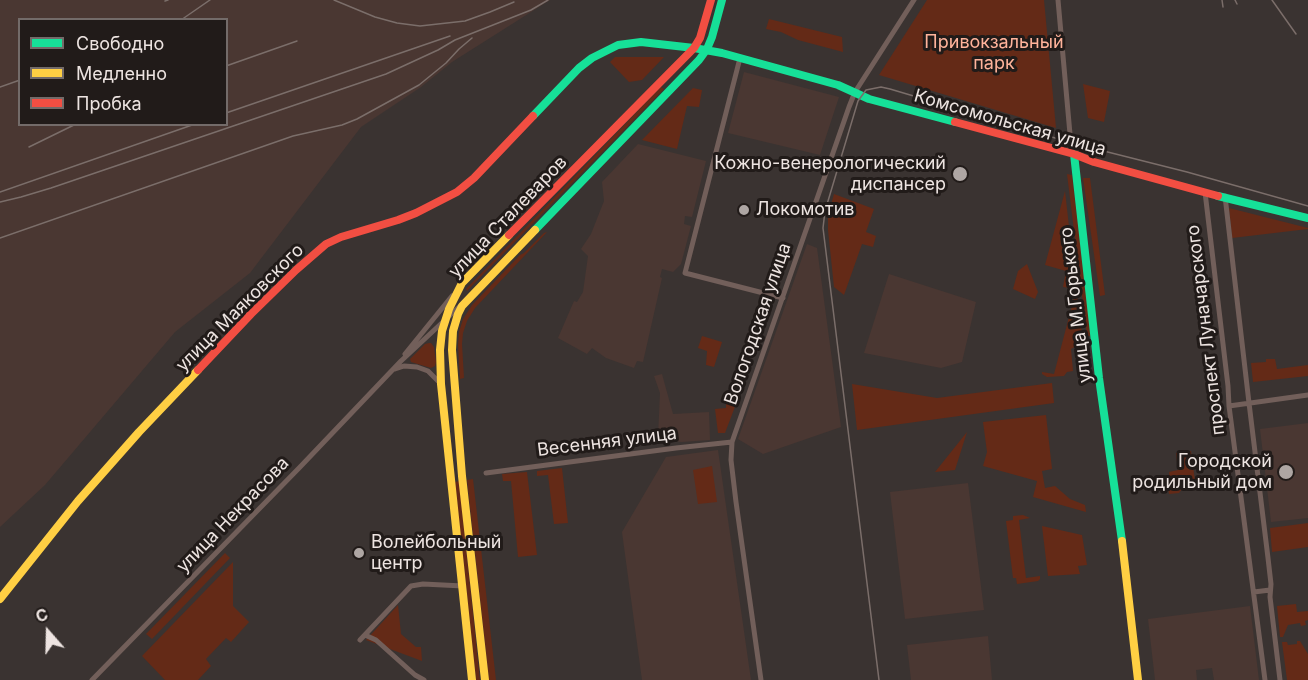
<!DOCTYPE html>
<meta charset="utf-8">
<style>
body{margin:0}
#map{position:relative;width:1308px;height:680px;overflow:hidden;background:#3a3331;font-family:Inter,sans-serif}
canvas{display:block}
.legend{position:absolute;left:18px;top:18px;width:210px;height:108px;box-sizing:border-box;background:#211b19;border:2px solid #736b69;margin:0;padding:8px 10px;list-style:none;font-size:18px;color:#ede4e1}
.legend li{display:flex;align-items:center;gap:12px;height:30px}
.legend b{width:30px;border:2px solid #736b69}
.north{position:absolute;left:18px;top:602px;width:60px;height:60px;-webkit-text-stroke:4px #211b19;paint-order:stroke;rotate:340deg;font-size:16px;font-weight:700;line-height:24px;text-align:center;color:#ede4e1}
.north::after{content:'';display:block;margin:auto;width:21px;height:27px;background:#ede4e1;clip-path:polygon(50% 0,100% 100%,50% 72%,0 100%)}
</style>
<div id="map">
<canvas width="1308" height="680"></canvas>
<ul class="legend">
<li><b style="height:8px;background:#16e098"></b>Свободно</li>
<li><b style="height:8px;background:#ffcf43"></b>Медленно</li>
<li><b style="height:8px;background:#f24e42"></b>Пробка</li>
</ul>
<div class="north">С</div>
</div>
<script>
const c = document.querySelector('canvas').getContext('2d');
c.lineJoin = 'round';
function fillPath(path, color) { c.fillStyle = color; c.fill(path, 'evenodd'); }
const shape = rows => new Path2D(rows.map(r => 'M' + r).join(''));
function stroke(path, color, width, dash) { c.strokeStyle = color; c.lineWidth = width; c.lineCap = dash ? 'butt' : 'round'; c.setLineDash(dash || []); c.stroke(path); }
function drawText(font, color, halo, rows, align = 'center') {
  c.font = font + ' Inter,sans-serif'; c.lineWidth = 6; c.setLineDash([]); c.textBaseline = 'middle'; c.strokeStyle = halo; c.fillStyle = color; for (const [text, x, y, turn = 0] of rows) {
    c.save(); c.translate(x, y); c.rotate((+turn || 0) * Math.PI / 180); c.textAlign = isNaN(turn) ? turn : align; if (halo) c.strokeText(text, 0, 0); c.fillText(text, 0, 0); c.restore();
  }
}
fillPath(shape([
 [0,0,550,0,452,62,421,87,361,127,250,273,175,332,45,485,0,527],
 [20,20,226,20,226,124,20,124],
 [744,72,839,97,820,155,728,133],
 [638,144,706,161,692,217,685,216,684,224,691,226,681,264,673,272,662,269,660,277,662,278,643,362,637,361,634,368,606,358,592,348,587,354,558,338,574,301,577,302,583,292,588,256,581,249,591,234,604,201,602,182],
 [807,244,817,248,841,427,763,454,738,439],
 [889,274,976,302,962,362,941,368,864,353],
 [662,374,673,414,709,412,710,440,681,442,658,437,660,393,654,376],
 [1308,423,1308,518,1271,522,1260,429],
 [718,450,751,680,642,680,622,532,666,457],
 [968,483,984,610,905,619,890,492],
 [1250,606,1259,680,1214,680,1212,668,1196,670,1197,680,1155,680,1148,619],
 [988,636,992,680,911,680,907,645]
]), '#4a3732');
fillPath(shape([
 [927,0,1044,0,1056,128,879,75],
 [769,19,842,37,843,52,798,40,781,32,766,29],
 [615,57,664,57,642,80,629,82,610,62],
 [1083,84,1110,91,1104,122,1088,118],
 [661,87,664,89,467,291,466,289],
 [693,88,702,90,699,107,687,106,677,149,642,140],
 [1067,174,1072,175,1091,331,1090,336,1087,336],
 [1083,178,1090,178,1105,295,1100,296],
 [1065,191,1076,289,1063,287,1066,271,1045,265],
 [834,194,874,209,866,232,876,236,873,247,862,244,844,295,834,287,828,230,828,215],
 [1229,208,1308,228,1308,229,1232,238],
 [547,232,475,308,467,321,463,333,462,344,464,378,460,379,458,345,459,332,463,319,472,305,520,255,524,253,544,233],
 [1027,264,1038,292,1035,299,1013,289,1018,271],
 [1075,294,1077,294,1083,342,1071,349,1073,371,1067,372,1064,376,1047,377,1042,374,1042,372,1054,374],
 [702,336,722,342,714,367,706,365,707,351,698,348],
 [429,343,431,343,434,347,436,362,435,366,431,368,411,362,410,359,425,344],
 [1266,359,1275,359,1277,369,1308,365,1308,376,1253,382,1251,363,1266,362],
 [1052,383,1054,403,857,430,852,384,937,398],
 [730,402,736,404,725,433,718,433,715,409,726,408,726,404],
 [1046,415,1052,469,1042,471,1045,488,1055,486,1070,499,1085,505,1086,512,1033,497,1037,481,983,466,987,452,983,422],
 [967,432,955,470,935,472],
 [1191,451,1195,481,1186,484,1179,493,1169,494,1167,482,1179,480,1170,481,1169,472,1178,470,1176,453],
 [712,466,717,502,698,504,693,470],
 [562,468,568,523,554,524,548,475,537,476,537,471],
 [527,472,537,555,518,557,511,481,503,481,502,474],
 [473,479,496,680,489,680,467,480],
 [459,481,480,680,476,680,455,482],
 [1023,515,1030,518,1019,520,1026,578,1040,576,1040,579,1038,581,1017,584,1016,578,1013,578,1006,521,1013,520,1013,516],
 [1308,523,1308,547,1272,552,1270,528],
 [1042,526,1082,535,1087,565,1078,566,1080,574,1048,576],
 [225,553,230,558,152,639,146,634],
 [233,562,233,606,249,622,231,642,226,638,206,659,211,666,198,680,165,680,142,656],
 [1296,604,1297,612,1308,611,1308,620,1305,621,1306,625,1301,626,1300,623,1288,625,1283,637,1280,637,1277,606],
 [398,605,401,634,416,647,421,647,422,661,366,640],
 [1297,641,1300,641,1308,654,1308,680,1287,680,1282,642,1287,642,1288,645,1297,644]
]), '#642a17');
stroke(shape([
 [1058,0,1070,134,1074,154],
 [740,58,685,273,783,298],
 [1205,192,1228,386,1229,406,1265,680],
 [1225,196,1249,403,1268,558,1271,584,1270,597,1280,680],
 [405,354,452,296],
 [395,369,404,366,417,367,428,371,441,384],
 [1229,406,1308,395],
 [486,473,676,448,732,442],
 [1254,592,1270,590],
 [365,635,376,640,415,675,424,680],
 [360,640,411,586,423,584,463,586],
 [92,680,301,466,401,361,459,307],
 [761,680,736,502,731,460,732,442,849,107,855,92,914,0]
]), '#725f5a', 5);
stroke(shape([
 [533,116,579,68,592,58,618,45,641,42,694,48,722,53,838,85,869,99,955,122],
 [1074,154,1099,378,1122,541],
 [1218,196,1308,218],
 [535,230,699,60,707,49,712,37,722,0]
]), '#16e098', 8);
stroke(shape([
 [1122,541,1138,680],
 [0,599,78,501,139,432,198,370],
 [472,680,441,384,440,350,442,331,449,309,462,283,509,235],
 [485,680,462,476,452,350,453,331,458,314,462,306,535,230]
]), '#ffcf43', 8);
stroke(shape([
 [955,122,1074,154,1094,162,1218,196],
 [509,235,694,48,700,38,711,0],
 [198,370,251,314,296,270,326,244,341,237,398,220,416,213,457,192,474,178,533,116]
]), '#f24e42', 8);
stroke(shape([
 [879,680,823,228,825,211,858,101,866,90,881,87,890,89,1072,143,1187,172,1308,206]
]), '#7b6e6a', 1.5);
stroke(shape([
 [334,0,375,17,397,23,420,26,465,21,490,12,514,2],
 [1222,0,1223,7],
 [1235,0,1237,4],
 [1272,0,1296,34],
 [165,1,168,0],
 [181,20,210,0],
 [226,66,297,41],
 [0,87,20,80],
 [226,113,450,36],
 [29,147,76,124],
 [0,192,195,124],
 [0,202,21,197,51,188,386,74,438,50,455,40,531,10,548,0],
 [0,238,293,136,342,125,357,119,419,85,446,63,459,49,472,38]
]), '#7b6e6a', 1.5);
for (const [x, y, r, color] of [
 [960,174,8,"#aea6a3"],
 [744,210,6,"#aea6a3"],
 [1286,472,8,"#aea6a3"],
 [359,553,6,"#aea6a3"]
]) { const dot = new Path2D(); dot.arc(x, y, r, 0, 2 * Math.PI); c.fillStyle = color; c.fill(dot); stroke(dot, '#211b19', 2); }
drawText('18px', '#ffb39b', '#211b19', [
 ["Привокзальный",994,43],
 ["парк",994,64]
]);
drawText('18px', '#ede4e1', '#211b19', [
 ["Комсомольская улица",1010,123,16],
 ["улица Сталеваров",508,217,-46],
 ["улица М.Горького",1076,305,-97],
 ["улица Маяковского",240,308,-45],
 ["Вологодская улица",758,324,-71],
 ["проспект Луначарского",1206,330,-97],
 ["Весенняя улица",607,442,-7],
 ["улица Некрасова",233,515,-46]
]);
drawText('18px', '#ede4e1', '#211b19', [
 ["Кожно-венерологический",946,164],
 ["диспансер",946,185],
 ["Локомотив",756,210,"left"],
 ["Городской",1272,462],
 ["родильный дом",1272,483],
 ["Волейбольный",371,543,"left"],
 ["центр",371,564,"left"]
], 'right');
</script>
